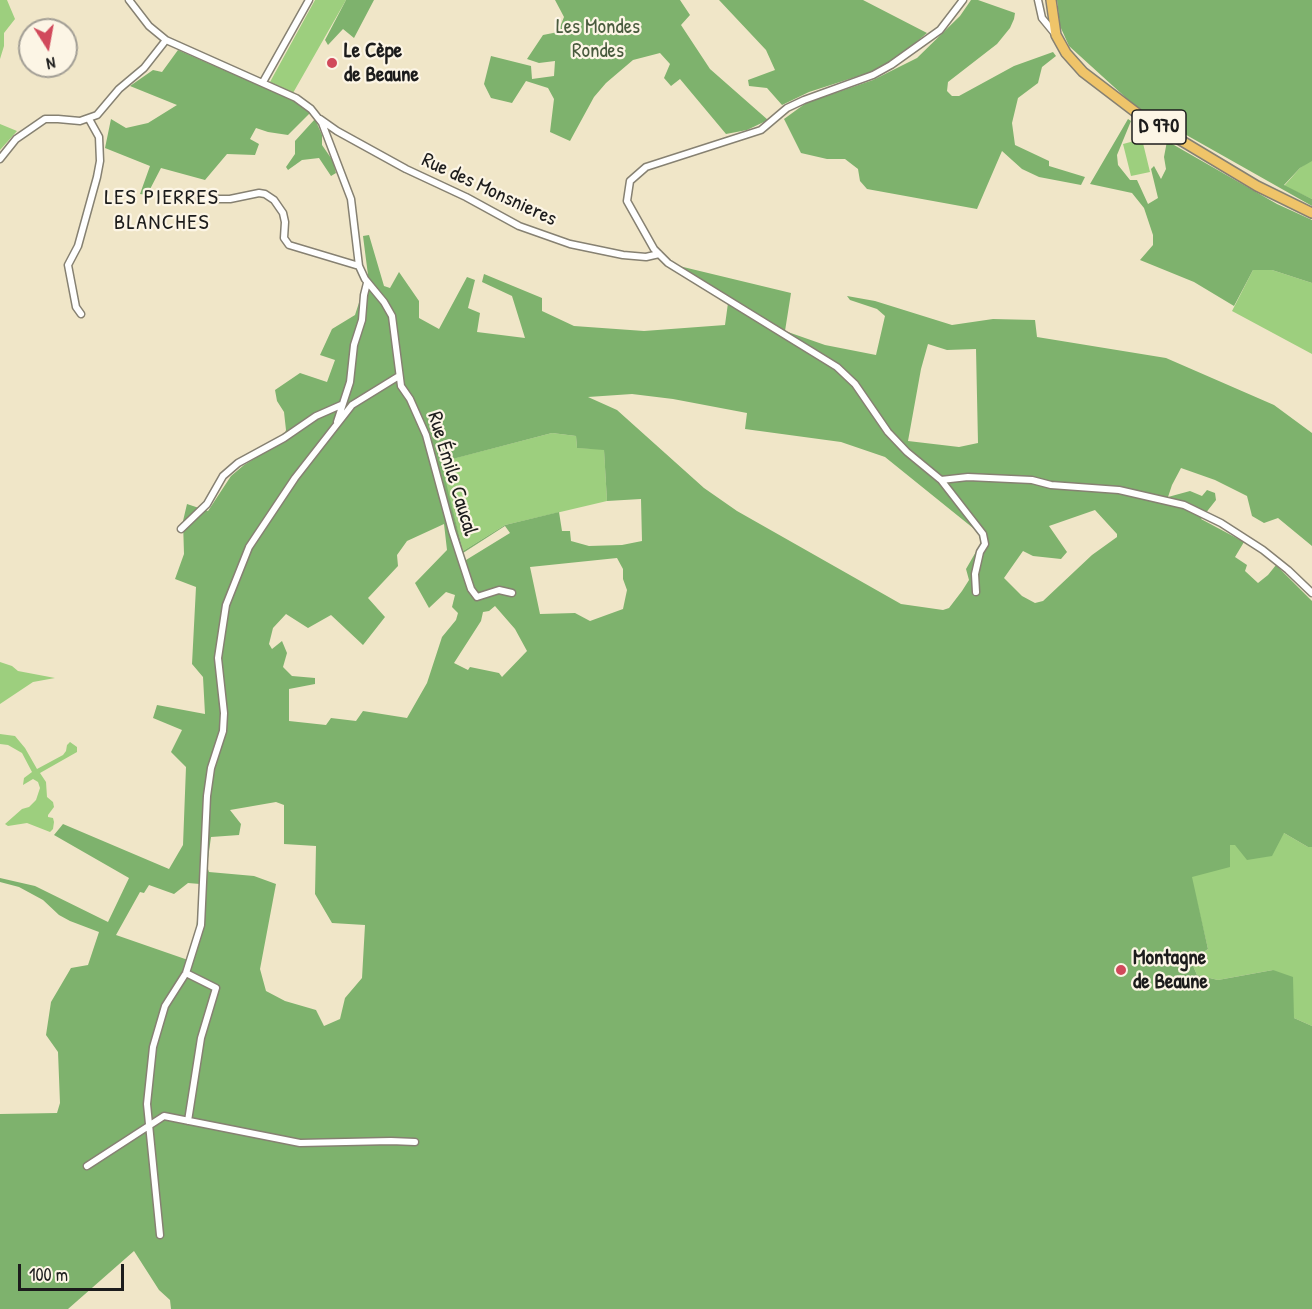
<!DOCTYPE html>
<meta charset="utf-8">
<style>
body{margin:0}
#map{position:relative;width:1312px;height:1309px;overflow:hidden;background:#f0e6c8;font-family:"Patrick Hand",sans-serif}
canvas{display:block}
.north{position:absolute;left:18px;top:18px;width:60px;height:60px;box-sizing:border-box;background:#fcf5e5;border:2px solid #a29e95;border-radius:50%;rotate:169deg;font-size:16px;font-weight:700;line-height:24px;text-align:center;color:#1c1c1c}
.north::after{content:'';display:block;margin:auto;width:21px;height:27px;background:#d1495b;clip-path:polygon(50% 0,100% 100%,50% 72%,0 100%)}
.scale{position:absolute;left:18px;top:1264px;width:106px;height:27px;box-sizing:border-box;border:3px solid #1c1c1c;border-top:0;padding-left:8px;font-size:18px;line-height:21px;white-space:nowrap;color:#1c1c1c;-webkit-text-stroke:4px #fcf5e5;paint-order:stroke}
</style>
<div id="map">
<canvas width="1312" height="1309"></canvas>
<div class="north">N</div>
<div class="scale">100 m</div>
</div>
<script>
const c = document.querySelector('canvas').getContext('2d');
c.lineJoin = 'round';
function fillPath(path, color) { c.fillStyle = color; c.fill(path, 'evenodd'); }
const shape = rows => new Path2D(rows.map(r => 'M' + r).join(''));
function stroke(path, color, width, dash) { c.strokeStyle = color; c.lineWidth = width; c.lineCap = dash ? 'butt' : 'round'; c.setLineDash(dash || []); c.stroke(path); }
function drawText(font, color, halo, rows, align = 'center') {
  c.font = font + ' "Patrick Hand",sans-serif'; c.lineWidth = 4.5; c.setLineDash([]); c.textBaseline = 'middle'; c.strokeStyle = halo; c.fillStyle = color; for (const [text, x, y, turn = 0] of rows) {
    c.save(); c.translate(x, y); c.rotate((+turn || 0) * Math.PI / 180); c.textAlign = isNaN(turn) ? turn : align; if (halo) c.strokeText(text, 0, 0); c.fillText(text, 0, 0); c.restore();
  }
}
fillPath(shape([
 [0,0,7,0,15,19,4,33,4,46,0,59],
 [315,0,346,0,293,93,270,82],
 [0,124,17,131,0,150],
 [1142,139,1150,172,1131,176,1123,144],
 [1311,160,1312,161,1312,199,1284,186,1300,168],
 [1253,270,1272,270,1312,283,1312,354,1232,311],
 [552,433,576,436,577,448,604,449,607,501,505,525,463,551,440,462],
 [0,662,12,666,18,671,55,678,33,682,0,704],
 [0,734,15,736,25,748,37,769,63,755,66,751,67,745,70,742,77,747,77,752,40,773,46,782,47,797,53,802,54,807,48,815,48,817,53,818,54,822,53,829,50,832,27,823,8,826,5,824,22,809,29,807,36,800,40,788,38,782,33,779,23,785,24,778,32,772,22,753,8,745,0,744],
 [1284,833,1308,847,1312,847,1312,1026,1294,1018,1273,970,1218,980,1197,975,1191,961,1208,949,1191,877,1229,845]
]), '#9dcf7e');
fillPath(shape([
 [346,0,374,0,354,38,343,29,328,45,325,40],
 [555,0,680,0,690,15,681,25,710,69,768,120,747,130,726,134,680,79,671,86,664,78,670,64,660,53,633,60,606,83,594,97,570,141,550,132,554,99,548,88,526,81,512,103,491,98,484,84,491,56,531,66,532,79,554,76,555,61,539,63,527,59,543,35,558,32,564,17],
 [719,0,863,0,927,33,902,54,874,71,809,92,782,105,767,88,749,86,748,80,775,70,766,50],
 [971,0,978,0,1015,13,1014,19,1010,28,997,44,948,82,947,91,952,96,959,96,1014,66,1053,52,1056,56,1042,67,1038,83,1018,98,1012,123,1015,145,1049,161,1049,166,1085,177,1081,185,1039,177,1022,169,1002,151,977,209,867,189,860,181,858,169,845,159,827,159,801,153,784,119,806,103,873,80,917,58,960,16],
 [1057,0,1312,0,1312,161,1300,168,1284,185,1312,199,1312,206,1135,106,1069,46,1060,26],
 [178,50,295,101,310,113,288,135,268,132,256,128,250,139,259,144,255,155,227,154,205,180,161,168,147,195,140,194,150,166,105,148,111,119,126,128,148,123,177,105,130,86,153,70,162,72],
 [315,119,322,135,322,145,333,161,336,173,331,176,319,158,302,160,288,170,286,167,295,154,295,141],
 [1128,119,1131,121,1117,155,1118,165,1130,180,1137,180,1148,204,1158,198,1151,169,1154,166,1161,179,1166,169,1164,157,1167,141,1277,204,1312,220,1312,283,1272,270,1253,270,1234,306,1194,282,1140,260,1153,245,1153,235,1144,208,1132,193,1090,184],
 [369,235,384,286,390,288,399,272,419,301,419,318,439,329,467,277,475,280,468,308,480,313,477,332,525,338,512,296,482,282,484,274,542,298,542,311,574,326,644,331,725,325,728,303,679,266,791,293,785,331,825,345,876,355,885,316,877,309,850,300,847,296,875,301,952,325,993,319,1035,320,1037,337,1166,358,1274,405,1312,433,1312,546,1278,518,1264,523,1252,516,1247,496,1215,480,1181,468,1172,485,1168,497,1190,491,1202,496,1207,490,1215,493,1216,500,1201,519,1244,542,1235,557,1247,565,1245,571,1258,583,1268,575,1276,565,1312,601,1312,847,1308,847,1284,833,1272,856,1247,860,1235,845,1230,845,1230,867,1192,877,1208,949,1191,961,1197,975,1218,980,1273,970,1293,977,1294,1018,1312,1026,1312,1309,171,1309,170,1300,159,1290,134,1251,68,1309,0,1309,0,1114,57,1113,60,1103,58,1052,46,1035,51,1002,71,968,88,965,99,932,70,921,59,915,43,900,19,887,0,882,0,878,35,886,108,922,129,878,54,835,63,824,169,869,183,845,186,767,171,752,182,730,153,718,157,705,205,714,203,677,192,664,196,587,175,579,184,554,183,521,187,504,208,511,231,476,244,465,282,442,286,430,284,412,277,401,275,390,300,373,327,382,335,360,320,355,332,329,355,315,368,275,363,236],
 [928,344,947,350,976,349,978,443,959,447,908,441,921,369],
 [632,394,673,399,747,413,745,429,841,442,885,457,973,528,979,535,981,543,966,569,969,580,962,591,949,608,943,610,901,604,737,511,704,488,617,410,588,397],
 [552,433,576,436,577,448,604,450,607,501,641,499,642,541,622,545,589,546,571,541,570,531,562,531,559,512,505,525,463,551,441,462],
 [1095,510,1117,534,1117,537,1092,555,1043,601,1035,603,1022,596,1004,578,1023,551,1033,556,1061,559,1067,552,1049,526],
 [444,524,447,550,415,583,429,608,446,592,455,595,452,607,458,613,456,620,442,637,427,683,407,718,363,711,356,721,331,718,326,725,289,721,289,689,315,684,315,678,292,676,283,667,287,653,282,641,272,649,269,644,273,628,286,614,308,628,331,615,363,645,385,617,368,598,398,566,397,555,407,541],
 [505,526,510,533,466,560,463,553],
 [617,558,623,569,623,579,627,590,623,609,590,621,575,613,540,614,530,567],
 [495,606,515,629,527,651,502,677,499,673,470,667,468,670,454,663,481,621,483,612,489,611],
 [276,802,284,805,284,844,316,846,315,894,332,923,365,925,362,978,345,998,340,1019,324,1026,316,1010,285,1001,266,991,260,969,276,884,254,876,209,872,207,866,211,837,239,835,241,824,230,810],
 [188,883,200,884,196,933,188,960,116,935,140,892,144,893,149,885,174,894]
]), '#7eb26d');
const minor = shape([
 [129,0,149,26,166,40,296,98,311,109,322,123,351,199,359,266,365,279,384,302,392,316,401,386,410,399,426,435,452,531,471,589,477,597,499,590,512,593],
 [963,0,940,30,891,65,873,75,804,100,787,108,761,130,646,167,630,181,627,201,654,249,668,263,837,367,855,384,888,432,907,452,941,480,983,534,985,544,980,552,975,574,976,592],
 [1038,0,1042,18,1056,35],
 [263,82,309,0],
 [320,119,337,131,406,169,466,197,519,226,570,244,623,255,646,257,659,254],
 [0,159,16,139,45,119,58,119,80,121,97,115,119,89,144,68,166,40],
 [200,199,230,199,259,193,265,194,274,200,283,213,285,222,284,238,289,245,359,266],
 [81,314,76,307,68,265,78,246,97,177,100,161,99,137,89,119],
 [337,422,350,382,354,345,362,320,364,295,367,283],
 [941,480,968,477,1032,480,1051,485,1119,490,1184,505,1221,523,1263,550,1288,570,1312,593],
 [181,529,207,504,223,476,238,463,284,438,316,416,341,405],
 [186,973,216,988,201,1038,188,1121],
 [87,1166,164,1116,300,1143,391,1141,415,1142],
 [160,1235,147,1104,153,1047,165,1006,186,973,201,925,207,796,211,768,223,731,224,713,218,658,226,605,249,547,295,478,352,405,399,376]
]);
const primary = shape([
 [1051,0,1056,35,1066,53,1083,72,1142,117,1257,186,1312,213]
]);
stroke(minor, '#868172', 9);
stroke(primary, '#868172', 12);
stroke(minor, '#fff', 6);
stroke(primary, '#efc469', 9);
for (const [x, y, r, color] of [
 [332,63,6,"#d1495b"],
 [1121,970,6,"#d1495b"]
]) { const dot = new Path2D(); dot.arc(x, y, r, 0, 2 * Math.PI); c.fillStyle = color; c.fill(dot); stroke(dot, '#fcf5e5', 2); }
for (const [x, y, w] of [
 [1159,127,54]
]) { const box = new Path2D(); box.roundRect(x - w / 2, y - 17, w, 34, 4.5); c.fillStyle = '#fcf5e5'; c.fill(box); stroke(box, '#1c1c1c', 1.5); }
drawText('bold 20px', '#1c1c1c', null, [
 ["D 970",1159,127]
]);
drawText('21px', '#495b3e', '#fcf5e5', [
 ["Les Mondes",598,27],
 ["Rondes",598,51]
]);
drawText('bold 21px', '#1c1c1c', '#fcf5e5', [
 ["Le Cèpe",344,51],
 ["de Beaune",344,75],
 ["Montagne",1133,958],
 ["de Beaune",1133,982]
], 'left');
drawText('21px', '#1c1c1c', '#fcf5e5', [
 ["Rue des Monsnieres",489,190,25],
 ["Rue Émile Caucal",452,474,73]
]);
c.letterSpacing = '1.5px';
drawText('22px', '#1c1c1c', '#fcf5e5', [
 ["LES PIERRES",162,198],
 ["BLANCHES",162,223]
]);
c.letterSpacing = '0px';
</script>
